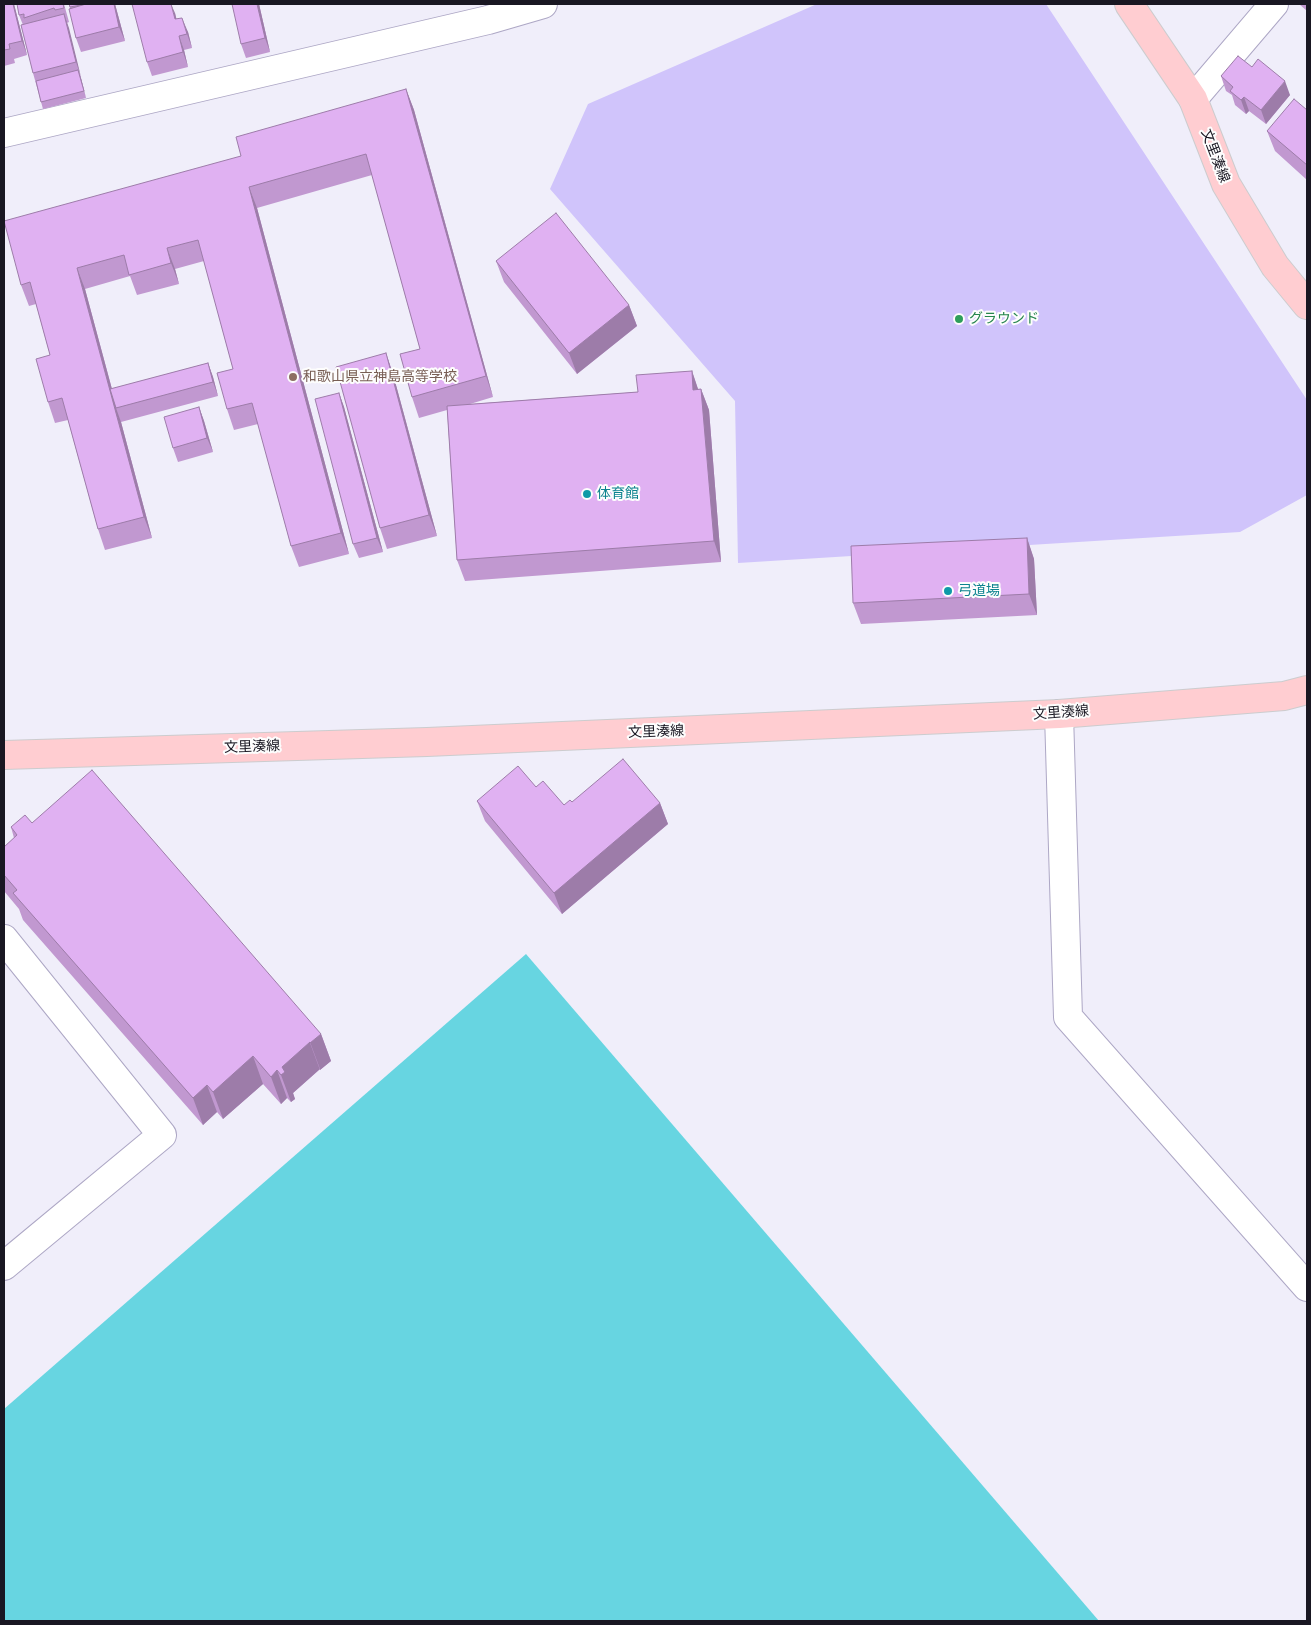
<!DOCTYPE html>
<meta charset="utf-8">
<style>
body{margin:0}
#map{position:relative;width:1311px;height:1625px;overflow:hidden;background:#f0eefa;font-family:"Fira Sans",sans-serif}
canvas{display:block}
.frame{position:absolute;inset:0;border:5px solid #191722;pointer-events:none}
</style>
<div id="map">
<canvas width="1311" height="1625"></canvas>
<div class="frame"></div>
</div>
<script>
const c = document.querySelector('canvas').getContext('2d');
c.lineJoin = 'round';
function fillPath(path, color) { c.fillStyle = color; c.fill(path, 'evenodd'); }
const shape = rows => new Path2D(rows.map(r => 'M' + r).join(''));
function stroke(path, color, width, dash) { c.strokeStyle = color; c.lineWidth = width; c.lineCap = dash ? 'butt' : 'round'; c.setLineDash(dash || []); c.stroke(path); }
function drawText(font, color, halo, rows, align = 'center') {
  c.font = font + ' "Fira Sans","Noto Sans JP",sans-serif'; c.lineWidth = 4; c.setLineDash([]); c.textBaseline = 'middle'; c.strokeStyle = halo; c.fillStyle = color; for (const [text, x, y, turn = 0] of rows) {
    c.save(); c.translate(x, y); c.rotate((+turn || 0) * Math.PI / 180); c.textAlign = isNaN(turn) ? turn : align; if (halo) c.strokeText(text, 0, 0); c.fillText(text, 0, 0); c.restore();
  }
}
fillPath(shape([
 [817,4,1046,4,1307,400,1307,495,1240,532,738,563,735,401,550,189,588,104]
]), '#d0c4fb');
fillPath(shape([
 [526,954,1099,1621,4,1621,4,1409]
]), '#67d5e1');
const minor = shape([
 [1193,99,1274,4],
 [4,133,488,20,543,4],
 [1059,714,1068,1017,1307,1287],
 [4,939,162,1135,4,1266]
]);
const major = shape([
 [1129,4,1193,99,1226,184,1275,266,1307,305],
 [4,755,427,742,1059,714,1284,696,1307,690]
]);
stroke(minor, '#ada7c5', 30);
stroke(major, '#ccccce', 30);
stroke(minor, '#fff', 28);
stroke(major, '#ffcdd1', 28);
fillPath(shape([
 [4,4,14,4,27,55,14,59,15,63,4,66],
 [64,4,69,22,67,23,86,98,43,109,33,73,23,25,19,15],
 [69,4,115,4,125,41,81,52,76,38],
 [259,4,270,52,246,58,241,44],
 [1299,4,1307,4,1307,11],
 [175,13,176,19,188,32,192,48,184,50,188,67,152,76,147,62],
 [1252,67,1290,95,1266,124,1249,111,1246,114,1235,105,1232,95,1226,91,1221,76],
 [406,89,414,110,493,397,470,404,638,392,692,371,698,389,701,389,709,410,721,562,465,581,457,560,447,410,419,418,412,397,420,349,372,175,257,208,349,554,299,567,291,546,258,424,234,430,227,409,233,369,204,261,175,269,179,284,137,295,130,276,85,289,112,389,208,363,213,377,218,396,121,422,152,538,105,550,98,529,68,420,55,423,48,402,50,355,36,304,29,306,21,285,241,156],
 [1307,110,1307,180,1275,151,1267,131],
 [496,261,629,305,637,326,577,374,504,282],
 [386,353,393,374,437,536,387,549,380,528],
 [339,393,344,407,383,552,359,558,353,544],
 [199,407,204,421,213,452,178,462,173,448],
 [1027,538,1034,559,1037,615,861,624,853,603],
 [536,787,564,805,572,802,660,803,668,824,562,914,485,821,477,801],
 [32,823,321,1034,331,1061,320,1070,320,1069,293,1093,295,1099,291,1102,287,1098,281,1104,263,1084,223,1119,217,1112,203,1125,23,920,19,909,4,891,4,847,14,838,11,827]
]), '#c198d0');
fillPath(shape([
 [13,4,14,4,27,55,22,41],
 [114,4,115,4,125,41,119,27],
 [171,4,175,13,180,33,175,19],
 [257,4,259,4,270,52,265,38],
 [64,14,69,28,81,77,76,62],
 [182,18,188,32,192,48,187,34],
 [179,36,184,50,188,67,183,52],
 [78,70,81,78,86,98],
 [1285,81,1290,95,1266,124,1261,110],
 [406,89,414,110,493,397,486,376],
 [1244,97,1249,111,1246,114,1241,100],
 [249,187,257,208,349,554,341,533],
 [167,248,175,269,179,284,171,263],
 [77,268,85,289,117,408,116,408,121,422,152,538,144,517],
 [629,305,637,326,577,374,569,353],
 [386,353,393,374,437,536,429,515],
 [208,363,213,377,218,396,213,382],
 [692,371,699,392,693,390],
 [701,389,709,410,721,562,714,541],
 [339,393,344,407,383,552,377,538],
 [199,407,204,421,213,452,207,438],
 [1027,538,1034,559,1037,615,1029,594],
 [660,803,668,824,562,914,554,893],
 [321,1034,331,1061,320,1070,310,1043],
 [310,1042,320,1069,293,1093,295,1099,291,1102,281,1075,282,1067],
 [253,1056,263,1084,223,1119,213,1092],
 [277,1070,287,1098,281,1104,271,1077],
 [207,1085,217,1112,203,1125,193,1098]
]), '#9d7ca9');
const building = shape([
 [4,4,13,4,22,41,9,44,10,49,4,50,4,4],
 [17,4,63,4,64,8,55,10,54,8,24,18,24,14,19,15,17,4],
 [69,4,114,4,119,27,76,38,69,9,86,4,70,7,69,4],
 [132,4,171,4,175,19,182,18,187,34,179,36,183,52,147,62,132,4],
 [232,4,257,4,265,38,241,44,232,4],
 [64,14,76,62,33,73,21,25,64,14],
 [1238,56,1252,67,1258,59,1285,81,1261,110,1244,97,1241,100,1230,91,1233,87,1221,76,1238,56],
 [78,70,84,91,41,102,36,81,78,70],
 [406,89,486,376,412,397,400,354,420,349,366,154,249,187,341,533,291,546,252,403,227,409,217,373,233,369,198,240,167,248,171,263,129,275,124,255,77,268,144,517,98,529,62,398,48,402,36,359,50,355,30,282,21,285,4,221,241,156,236,137,406,89],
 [1294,99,1307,110,1307,165,1267,131,1294,99],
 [556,213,629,305,569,353,496,261,556,213],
 [386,353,429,515,380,528,336,367,386,353],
 [208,363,213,382,116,408,110,389,208,363],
 [692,371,693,390,701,389,714,541,457,560,447,406,638,392,636,375,692,371],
 [339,393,377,538,353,544,315,399,339,393],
 [199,407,207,438,173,448,164,417,199,407],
 [1027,538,1029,594,853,603,851,546,1027,538],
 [623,759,660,803,554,893,477,801,518,766,536,787,543,781,564,805,570,800,572,802,623,759],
 [92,770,321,1034,310,1043,310,1042,282,1067,285,1072,281,1075,277,1070,271,1077,253,1056,213,1092,207,1085,193,1098,13,893,17,890,4,875,4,847,17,835,11,827,25,815,32,823,92,770]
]);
fillPath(building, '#e0b1f2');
stroke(building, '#9d7ca9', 1);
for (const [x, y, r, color] of [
 [959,319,5,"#2e9e5b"],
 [293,377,5,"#8d6e63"],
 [587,494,5,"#0f9aa8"],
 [948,591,5,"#0f9aa8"]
]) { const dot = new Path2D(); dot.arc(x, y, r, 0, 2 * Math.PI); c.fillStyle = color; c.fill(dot); stroke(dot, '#fdfdfd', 2); }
drawText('14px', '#191722', '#fdfdfd', [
 ["文里湊線",1215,156,69],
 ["文里湊線",1061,713,-4],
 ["文里湊線",656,732,-2],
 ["文里湊線",252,747,-2]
]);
drawText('14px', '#27864d', '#fdfdfd', [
 ["グラウンド",969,319]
], 'left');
drawText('14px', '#785e54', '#fdfdfd', [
 ["和歌山県立神島高等学校",303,377]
], 'left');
drawText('14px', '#0d838f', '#fdfdfd', [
 ["体育館",597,494],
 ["弓道場",958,591]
], 'left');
</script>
